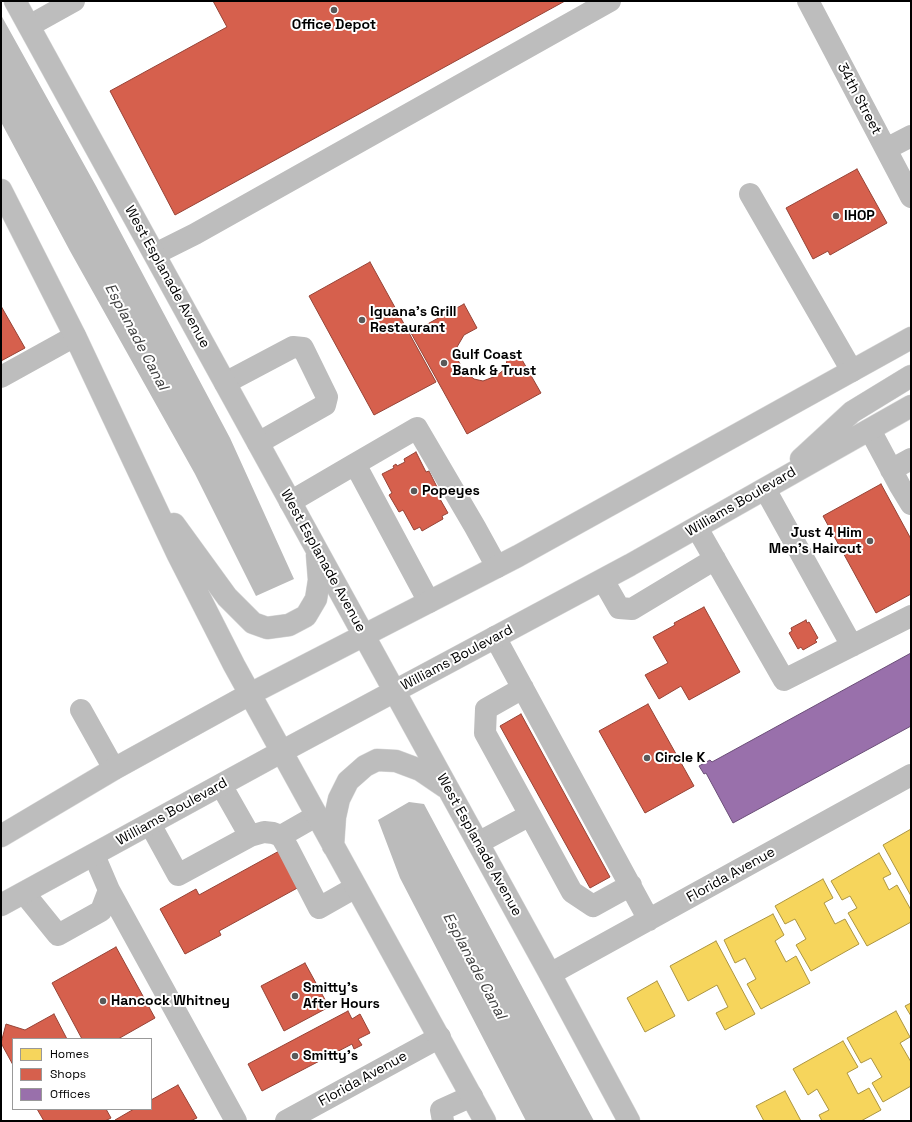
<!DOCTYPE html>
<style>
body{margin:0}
#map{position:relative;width:912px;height:1122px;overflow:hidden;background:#fff;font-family:"Space Grotesk",sans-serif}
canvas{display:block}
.frame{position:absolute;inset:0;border:2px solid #000;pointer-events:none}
.legend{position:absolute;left:12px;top:1038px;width:140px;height:72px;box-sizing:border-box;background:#fff;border:1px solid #999;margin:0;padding:5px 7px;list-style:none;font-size:12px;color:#000}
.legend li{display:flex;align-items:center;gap:8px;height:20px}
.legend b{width:20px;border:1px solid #999}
</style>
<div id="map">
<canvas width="912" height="1122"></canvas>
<div class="frame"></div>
<ul class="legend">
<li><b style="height:11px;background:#f6d55c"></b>Homes</li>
<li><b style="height:11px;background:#d6604d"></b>Shops</li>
<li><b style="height:11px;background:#9970ab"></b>Offices</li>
</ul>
</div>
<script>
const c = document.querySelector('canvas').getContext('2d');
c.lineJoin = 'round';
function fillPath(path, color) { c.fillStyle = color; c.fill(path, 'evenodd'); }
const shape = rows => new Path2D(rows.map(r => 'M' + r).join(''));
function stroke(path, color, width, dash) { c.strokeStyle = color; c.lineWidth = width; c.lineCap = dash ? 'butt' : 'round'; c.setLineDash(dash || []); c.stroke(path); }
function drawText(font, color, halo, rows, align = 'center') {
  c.font = font + ' "Space Grotesk",sans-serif'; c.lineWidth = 4; c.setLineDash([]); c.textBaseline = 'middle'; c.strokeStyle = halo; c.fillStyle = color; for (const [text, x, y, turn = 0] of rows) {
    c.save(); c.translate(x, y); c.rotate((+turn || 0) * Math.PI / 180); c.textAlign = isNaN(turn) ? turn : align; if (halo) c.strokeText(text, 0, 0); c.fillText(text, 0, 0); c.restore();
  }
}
fillPath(shape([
 [1,15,96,186,230,438,294,579,256,596,195,474,70,251,1,122],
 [409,802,424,804,594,1121,526,1121,400,878,378,820]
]), '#bbb');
const homes = shape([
 [911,829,911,896,883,845,911,829],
 [879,853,891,874,883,878,889,890,897,885,911,910,911,922,867,946,848,913,857,908,850,896,842,900,831,881,879,853],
 [823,879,833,898,824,903,835,924,845,919,859,944,811,971,796,945,806,939,795,919,785,924,775,906,823,879],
 [773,914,784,935,775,941,786,962,796,956,810,983,761,1009,747,984,756,979,745,958,735,963,724,940,773,914],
 [716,941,755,1014,725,1030,716,1013,728,1007,717,985,688,1001,670,966,716,941],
 [657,981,675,1016,645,1032,627,998,657,981],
 [911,1003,911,1016,905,1006,911,1003],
 [896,1011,910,1037,900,1043,911,1062,911,1086,883,1102,872,1083,882,1077,871,1058,861,1063,847,1038,896,1011],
 [843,1041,858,1067,847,1073,858,1094,869,1088,881,1110,861,1121,822,1121,819,1115,829,1110,817,1089,808,1095,793,1069,843,1041],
 [785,1091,801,1121,764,1121,756,1106,785,1091]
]);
fillPath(homes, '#f6d55c');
stroke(homes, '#ac9540', 1);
const shops = shape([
 [213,1,565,1,175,215,110,91,227,27,213,1],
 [857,169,887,223,830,255,828,251,813,259,786,208,857,169],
 [370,262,436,382,374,415,309,296,370,262],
 [464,304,477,328,464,335,457,347,457,358,463,370,474,379,483,381,496,376,505,369,508,356,517,351,541,393,467,434,411,333,464,304],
 [1,306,25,348,1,361,1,306],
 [416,452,426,472,429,471,439,491,436,492,448,513,442,516,443,519,422,531,420,527,414,530,403,510,399,512,389,495,392,493,382,474,394,468,393,466,396,464,397,466,405,462,404,459,416,452],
 [881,484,911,539,911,594,876,613,823,516,881,484],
 [704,607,740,672,689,700,681,686,659,699,645,675,668,663,653,637,675,625,674,623,704,607],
 [806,620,807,623,809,622,818,638,815,640,817,642,803,650,801,647,798,649,789,633,792,631,791,628,806,620],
 [648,704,694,786,645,813,599,731,648,704],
 [521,714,610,877,590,888,500,726,521,714],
 [281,850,301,886,219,931,221,935,185,954,160,909,196,889,199,895,281,850],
 [116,947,155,1018,118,1039,82,1039,52,983,116,947],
 [305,963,329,1007,284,1031,261,986,305,963],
 [348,1011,352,1019,360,1014,370,1033,358,1039,362,1045,354,1049,352,1044,262,1091,248,1064,348,1011],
 [54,1014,67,1039,13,1039,13,1065,1,1043,6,1024,25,1030,54,1014],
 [178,1085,197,1118,190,1121,115,1121,115,1120,134,1109,151,1109,151,1100,178,1085],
 [37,1109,106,1109,111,1118,105,1121,44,1121,37,1109]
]);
fillPath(shops, '#d6604d');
stroke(shops, '#964336', 1);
const offices = shape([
 [911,653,911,726,733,823,706,773,704,774,699,766,710,760,712,762,911,653]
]);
fillPath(offices, '#9970ab');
stroke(offices, '#6b4e78', 1);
const major = shape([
 [15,1,550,974,629,1121],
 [1,190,75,336,178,555,234,665,485,1121],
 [801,459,852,412,911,376],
 [174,524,227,597,253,623,267,628,289,625,306,616,316,599,319,580,317,555],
 [1,836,114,769,250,694,518,556,911,338],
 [333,846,335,817,339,799,348,781,365,766,377,760,396,761,420,770,445,787],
 [1,905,281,752,630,565,911,406]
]);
stroke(major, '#dbdbdb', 23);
stroke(shape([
 [808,1,911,197],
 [29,26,74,1],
 [886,149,911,136],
 [750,194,852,371],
 [155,254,195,234,610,1],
 [1,377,75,336],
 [225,383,293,347,303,348,327,397,325,405,258,443],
 [870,430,900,486,911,504],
 [891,470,911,459],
 [765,489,852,646],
 [290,502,355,464],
 [697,528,784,680,911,616],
 [603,580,619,608,632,609,715,559],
 [429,602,355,464,417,428,475,527,497,567],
 [495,637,649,920],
 [523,688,486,709,485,733,530,815,572,892,593,906,631,885],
 [81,710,114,769],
 [221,785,250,836],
 [150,824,178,875,250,836,264,832,273,833,281,836,288,848,319,908,356,887],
 [281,836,316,816],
 [478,843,530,815],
 [109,890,236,1121],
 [24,893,58,935,101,911,109,890,94,855],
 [550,974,911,775],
 [286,1121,440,1037],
 [443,1121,441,1110,472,1096]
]), '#bdbdbd', 22);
stroke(major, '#bdbdbd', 22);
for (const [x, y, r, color] of [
 [334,10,4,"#595959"],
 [836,216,4,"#595959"],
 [362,320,4,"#595959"],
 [444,363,4,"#595959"],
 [414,491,4,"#595959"],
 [870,541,4,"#595959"],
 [647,758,4,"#595959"],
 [295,996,4,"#595959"],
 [103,1001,4,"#595959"],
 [295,1056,4,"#595959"]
]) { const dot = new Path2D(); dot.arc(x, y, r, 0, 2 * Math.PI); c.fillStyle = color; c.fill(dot); stroke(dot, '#fff', 1.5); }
drawText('bold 14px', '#000', '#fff', [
 ["Office Depot",334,25,"center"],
 ["IHOP",844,216],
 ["Iguana's Grill",370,312],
 ["Restaurant",370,328],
 ["Gulf Coast",452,355],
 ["Bank & Trust",452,371],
 ["Popeyes",422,491],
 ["Just 4 Him",862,533,"right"],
 ["Men's Haircut",862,549,"right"],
 ["Circle K",655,758],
 ["Smitty's",303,988],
 ["After Hours",303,1004],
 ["Hancock Whitney",111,1001],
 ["Smitty's",303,1056]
], 'left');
drawText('14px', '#000', '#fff', [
 ["34th Street",859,99,62],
 ["West Esplanade Avenue",167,277,61],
 ["Williams Boulevard",741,502,-30],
 ["West Esplanade Avenue",323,561,61],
 ["Williams Boulevard",457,658,-28],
 ["Williams Boulevard",172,812,-29],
 ["West Esplanade Avenue",479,845,61],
 ["Florida Avenue",731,875,-29],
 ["Florida Avenue",363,1079,-29]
]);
drawText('italic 15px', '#3f3f3f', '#fff', [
 ["Esplanade Canal",136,337,62],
 ["Esplanade Canal",474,966,62]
]);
</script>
